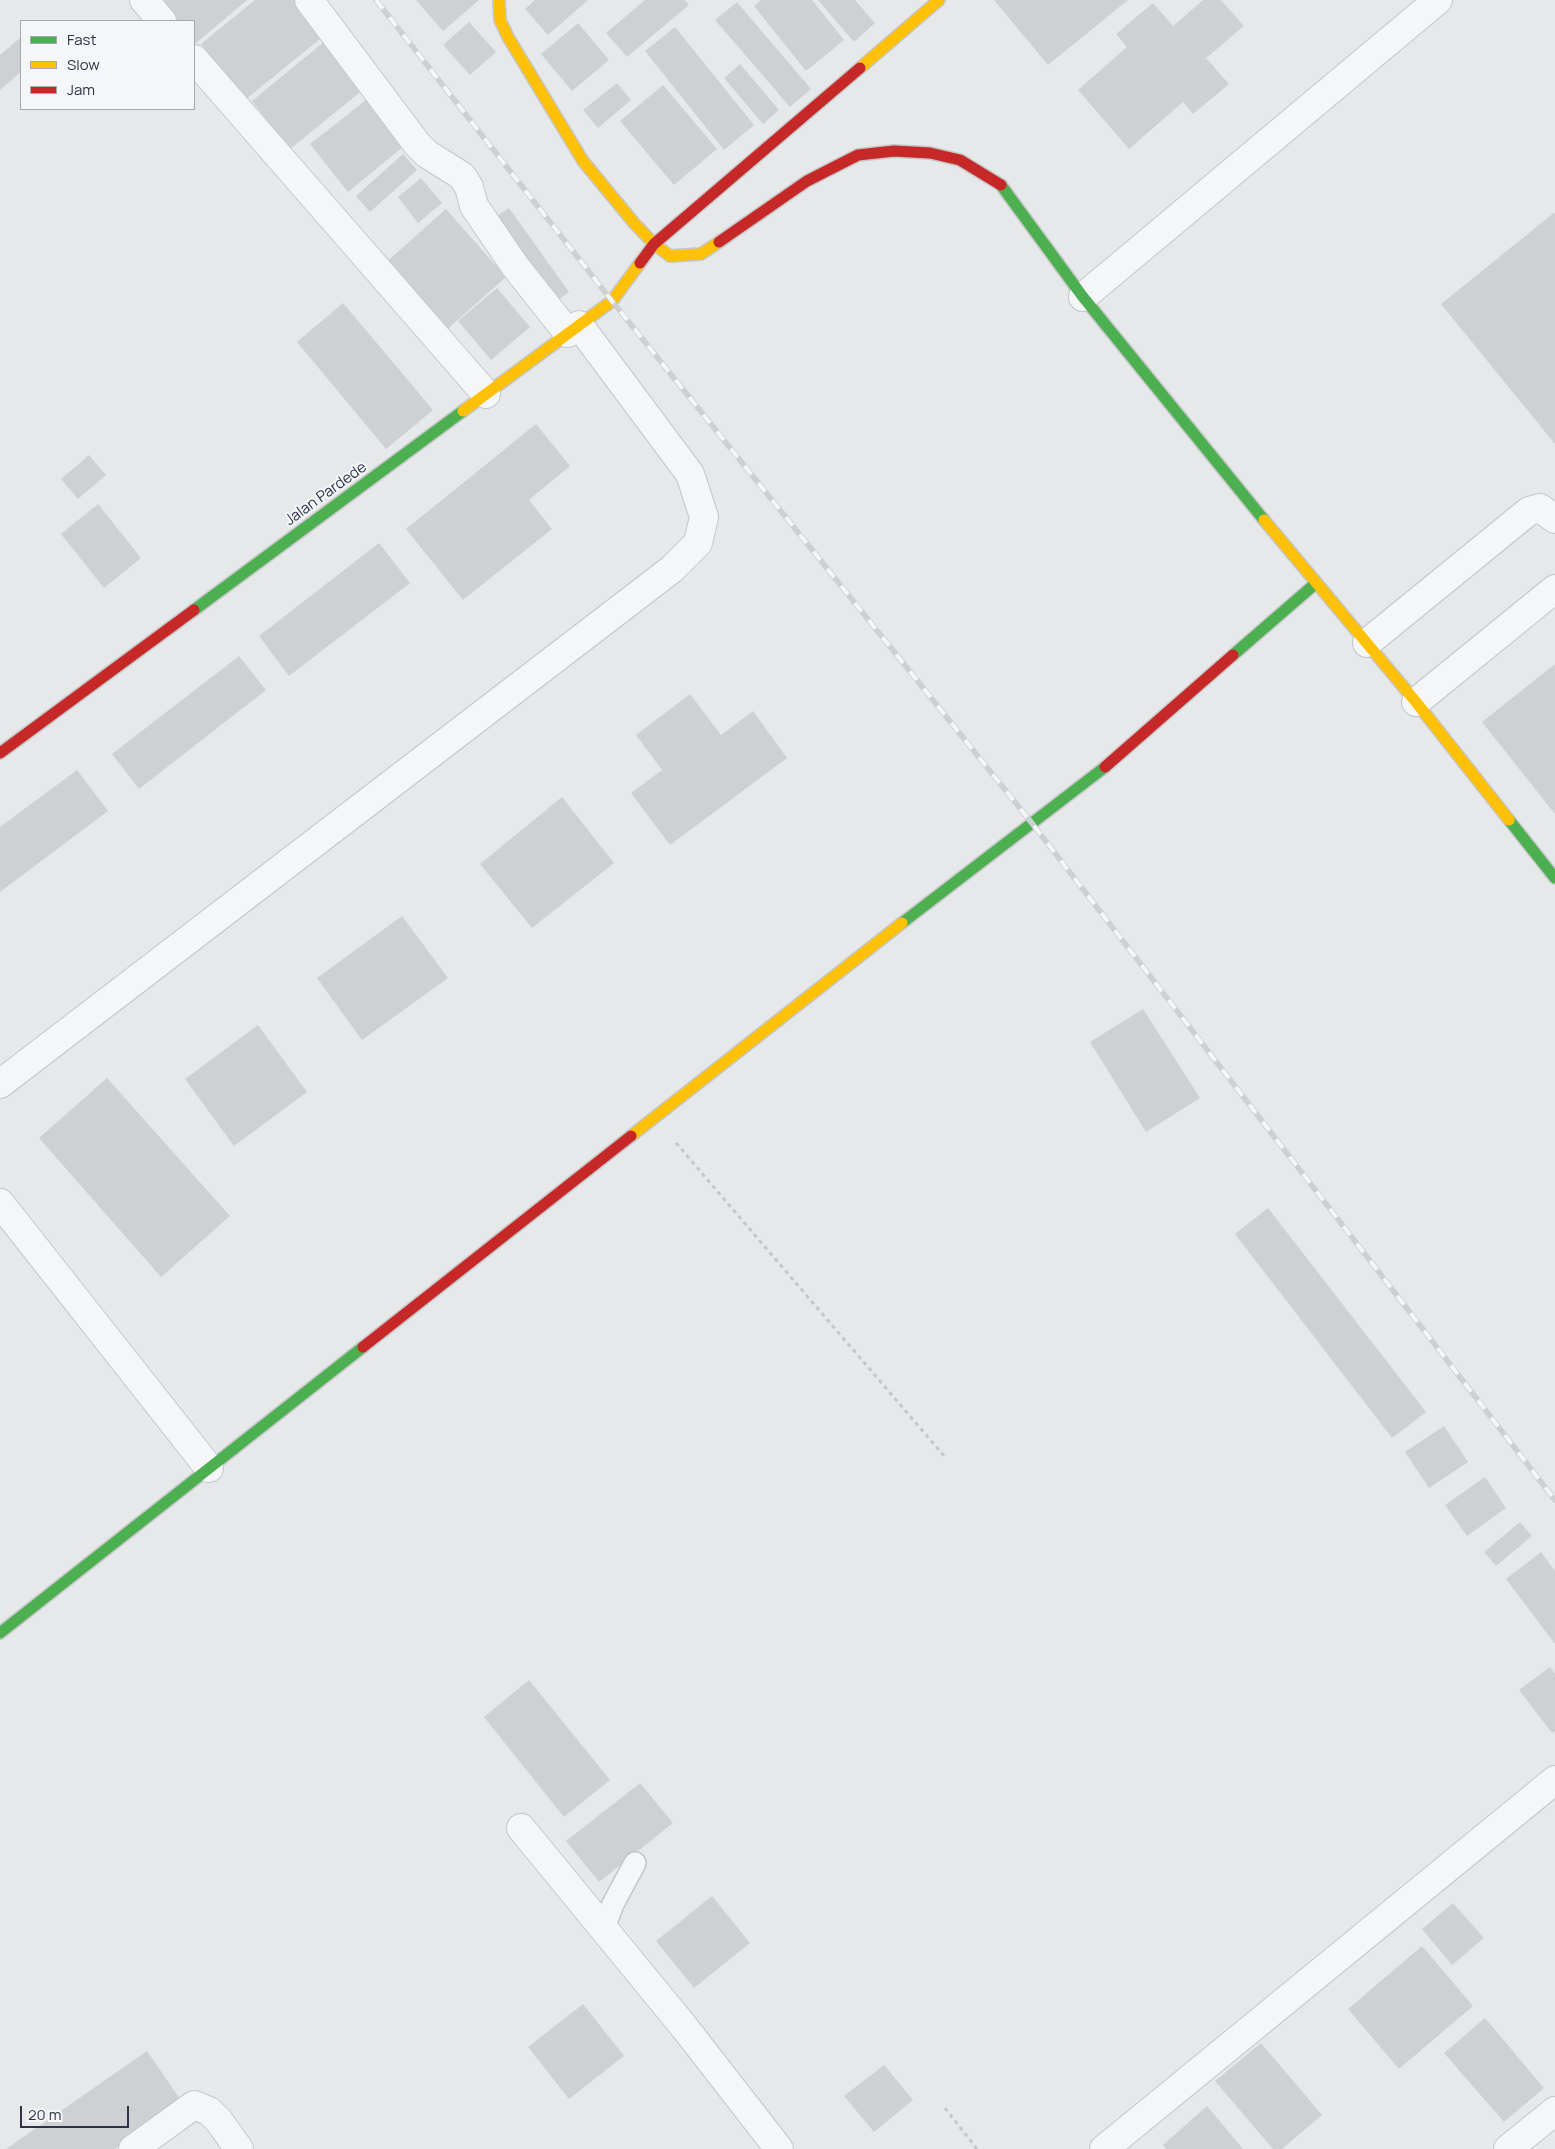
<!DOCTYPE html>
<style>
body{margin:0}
#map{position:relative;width:1555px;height:2149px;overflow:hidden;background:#e6e8ea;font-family:Manrope,sans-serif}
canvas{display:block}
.legend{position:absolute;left:20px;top:20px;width:175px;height:90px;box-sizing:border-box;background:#f4f6f9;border:1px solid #a4a8b1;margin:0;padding:6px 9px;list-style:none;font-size:15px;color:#2b3445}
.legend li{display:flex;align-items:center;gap:10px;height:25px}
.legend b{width:25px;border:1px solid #a4a8b1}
.scale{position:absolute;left:20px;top:2106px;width:109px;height:22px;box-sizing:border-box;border:2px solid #2b3445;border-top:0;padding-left:6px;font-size:15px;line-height:18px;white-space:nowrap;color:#2b3445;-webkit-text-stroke:4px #f4f6f9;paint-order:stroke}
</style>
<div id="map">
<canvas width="1555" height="2149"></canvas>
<ul class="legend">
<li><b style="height:6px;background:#4caf50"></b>Fast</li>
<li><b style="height:6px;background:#ffc107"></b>Slow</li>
<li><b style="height:6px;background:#c62828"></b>Jam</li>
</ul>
<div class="scale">20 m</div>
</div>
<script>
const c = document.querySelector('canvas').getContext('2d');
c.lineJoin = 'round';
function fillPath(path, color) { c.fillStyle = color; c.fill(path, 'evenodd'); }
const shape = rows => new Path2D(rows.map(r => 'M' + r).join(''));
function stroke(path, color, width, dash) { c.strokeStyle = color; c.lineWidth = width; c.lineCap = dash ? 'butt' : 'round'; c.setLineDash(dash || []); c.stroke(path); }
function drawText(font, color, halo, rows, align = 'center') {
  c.font = font + ' Manrope,sans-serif'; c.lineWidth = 4; c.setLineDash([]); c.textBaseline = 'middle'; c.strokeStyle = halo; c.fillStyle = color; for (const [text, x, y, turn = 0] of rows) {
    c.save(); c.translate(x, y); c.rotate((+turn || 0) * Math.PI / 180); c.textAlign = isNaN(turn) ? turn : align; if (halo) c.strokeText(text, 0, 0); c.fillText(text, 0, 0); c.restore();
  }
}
fillPath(shape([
 [165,0,247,0,195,44,194,21,175,21,160,4],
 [255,0,296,0,325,35,246,99,201,44],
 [416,0,479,0,443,31],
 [535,0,588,0,548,35,525,9],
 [645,0,685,0,689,5,627,57,606,33],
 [761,0,812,0,844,40,806,71,754,6],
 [818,0,855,0,875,23,854,42],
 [994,0,1128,0,1048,65],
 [1203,0,1221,0,1244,26,1206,58,1229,84,1193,114,1183,102,1129,149,1078,90,1127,47,1116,34,1153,3,1173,26],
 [737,2,811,89,790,107,715,20],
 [469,22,496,52,470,75,443,45],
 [578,23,609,60,572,91,541,54],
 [675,27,754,125,724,150,645,51],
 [20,38,21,72,0,90,0,55],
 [325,41,364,89,290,149,252,101],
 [740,64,779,110,763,124,724,78],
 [617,83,631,100,598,128,583,110],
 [663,85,717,149,674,185,620,121],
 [366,100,403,147,348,192,310,144],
 [403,154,417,170,370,212,356,196],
 [421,178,442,203,418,223,398,197],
 [509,208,569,292,551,305,491,220],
 [446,209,506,277,443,333,383,265],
 [1555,212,1555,444,1441,304],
 [497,288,530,327,491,360,458,321],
 [343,303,433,410,386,449,297,342],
 [536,424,570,466,529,500,552,529,463,600,406,529],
 [89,455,106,475,78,499,61,479],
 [98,504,141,558,104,588,61,534],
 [379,543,410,583,289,676,259,636],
 [239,656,266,690,139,789,112,754],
 [1555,664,1555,814,1482,722],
 [690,694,721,735,753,711,787,758,670,845,631,793,662,770,636,735],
 [77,770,108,811,0,892,0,827],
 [562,797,614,863,532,928,480,864],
 [402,916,448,978,362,1040,317,978],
 [1143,1009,1200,1098,1146,1132,1090,1042],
 [258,1025,307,1092,234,1146,185,1079],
 [107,1078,230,1216,161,1277,39,1138],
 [1268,1208,1426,1412,1392,1438,1235,1234],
 [1444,1426,1468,1462,1429,1488,1405,1452],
 [1485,1477,1506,1508,1467,1536,1445,1505],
 [1520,1522,1532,1536,1496,1566,1484,1552],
 [1541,1552,1555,1571,1555,1644,1506,1579],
 [1550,1667,1555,1674,1555,1731,1552,1733,1519,1690],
 [529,1680,610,1780,564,1817,484,1717],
 [640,1783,673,1823,599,1882,566,1841],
 [712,1896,750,1943,694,1988,656,1941],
 [1453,1903,1484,1938,1452,1965,1422,1929],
 [1422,1946,1473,2006,1399,2069,1348,2009],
 [583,2004,624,2056,569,2099,528,2047],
 [1485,2018,1544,2088,1504,2122,1444,2053],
 [1261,2043,1322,2115,1282,2149,1273,2149,1215,2081],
 [147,2051,182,2102,115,2149,6,2149],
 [884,2065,913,2100,874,2132,844,2096],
 [1207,2106,1243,2149,1166,2149,1163,2145]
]), '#ced0d3');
const lane = shape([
 [604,1928,613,1904,635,1863]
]);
const street = shape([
 [144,0,162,21],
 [309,0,417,144,427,154,462,176,469,187,474,206,515,266,568,333],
 [194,59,486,394],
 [1083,297,1438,0],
 [1367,643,1529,511,1540,508,1555,519],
 [1416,702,1555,589],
 [0,1084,672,569,698,543,704,517,690,474,579,325],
 [0,1203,209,1468],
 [521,1828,685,2028,779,2149],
 [133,2149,194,2105,209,2111,219,2121,239,2149],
 [1104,2149,1555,1780],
 [1508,2149,1555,2111]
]);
const fast = shape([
 [1001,185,1083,297,1264,520],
 [194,610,463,411],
 [1233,655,1315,584],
 [1509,820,1555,878],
 [902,923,1105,767],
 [0,1633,363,1347]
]);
const slow = shape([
 [499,0,500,20,508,37,583,161,634,223,654,244,670,256,701,254,719,242],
 [860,68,939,0],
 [463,411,612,301,640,263],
 [1264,520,1416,702,1509,820],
 [631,1136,902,923]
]);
const jam = shape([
 [719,242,807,181,858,155,894,151,930,153,960,160,1001,185],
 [640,263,654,244,860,68],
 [0,753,194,610],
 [1105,767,1233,655],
 [363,1347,631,1136]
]);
stroke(lane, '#c4c6c8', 24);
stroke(street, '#c4c6c8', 30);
stroke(fast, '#c4c6c8', 14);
stroke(slow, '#c4c6c8', 14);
stroke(jam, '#c4c6c8', 14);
stroke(shape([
 [676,1143,945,1457],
 [945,2108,977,2149]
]), '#c5c6ca', 3, [4, 4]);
stroke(lane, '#f5f6f7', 21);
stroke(street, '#f5f6f7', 28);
stroke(fast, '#4caf50', 11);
stroke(slow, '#ffc107', 11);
stroke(jam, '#c62828', 11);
const rail = shape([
 [376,0,612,301,1031,822,1555,1500]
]);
stroke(rail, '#cecfd2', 5.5);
stroke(rail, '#f4f6f9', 4, [11]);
drawText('15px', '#2b3445', '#f4f6f9', [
 ["Jalan Pardede",326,494,-36]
]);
</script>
